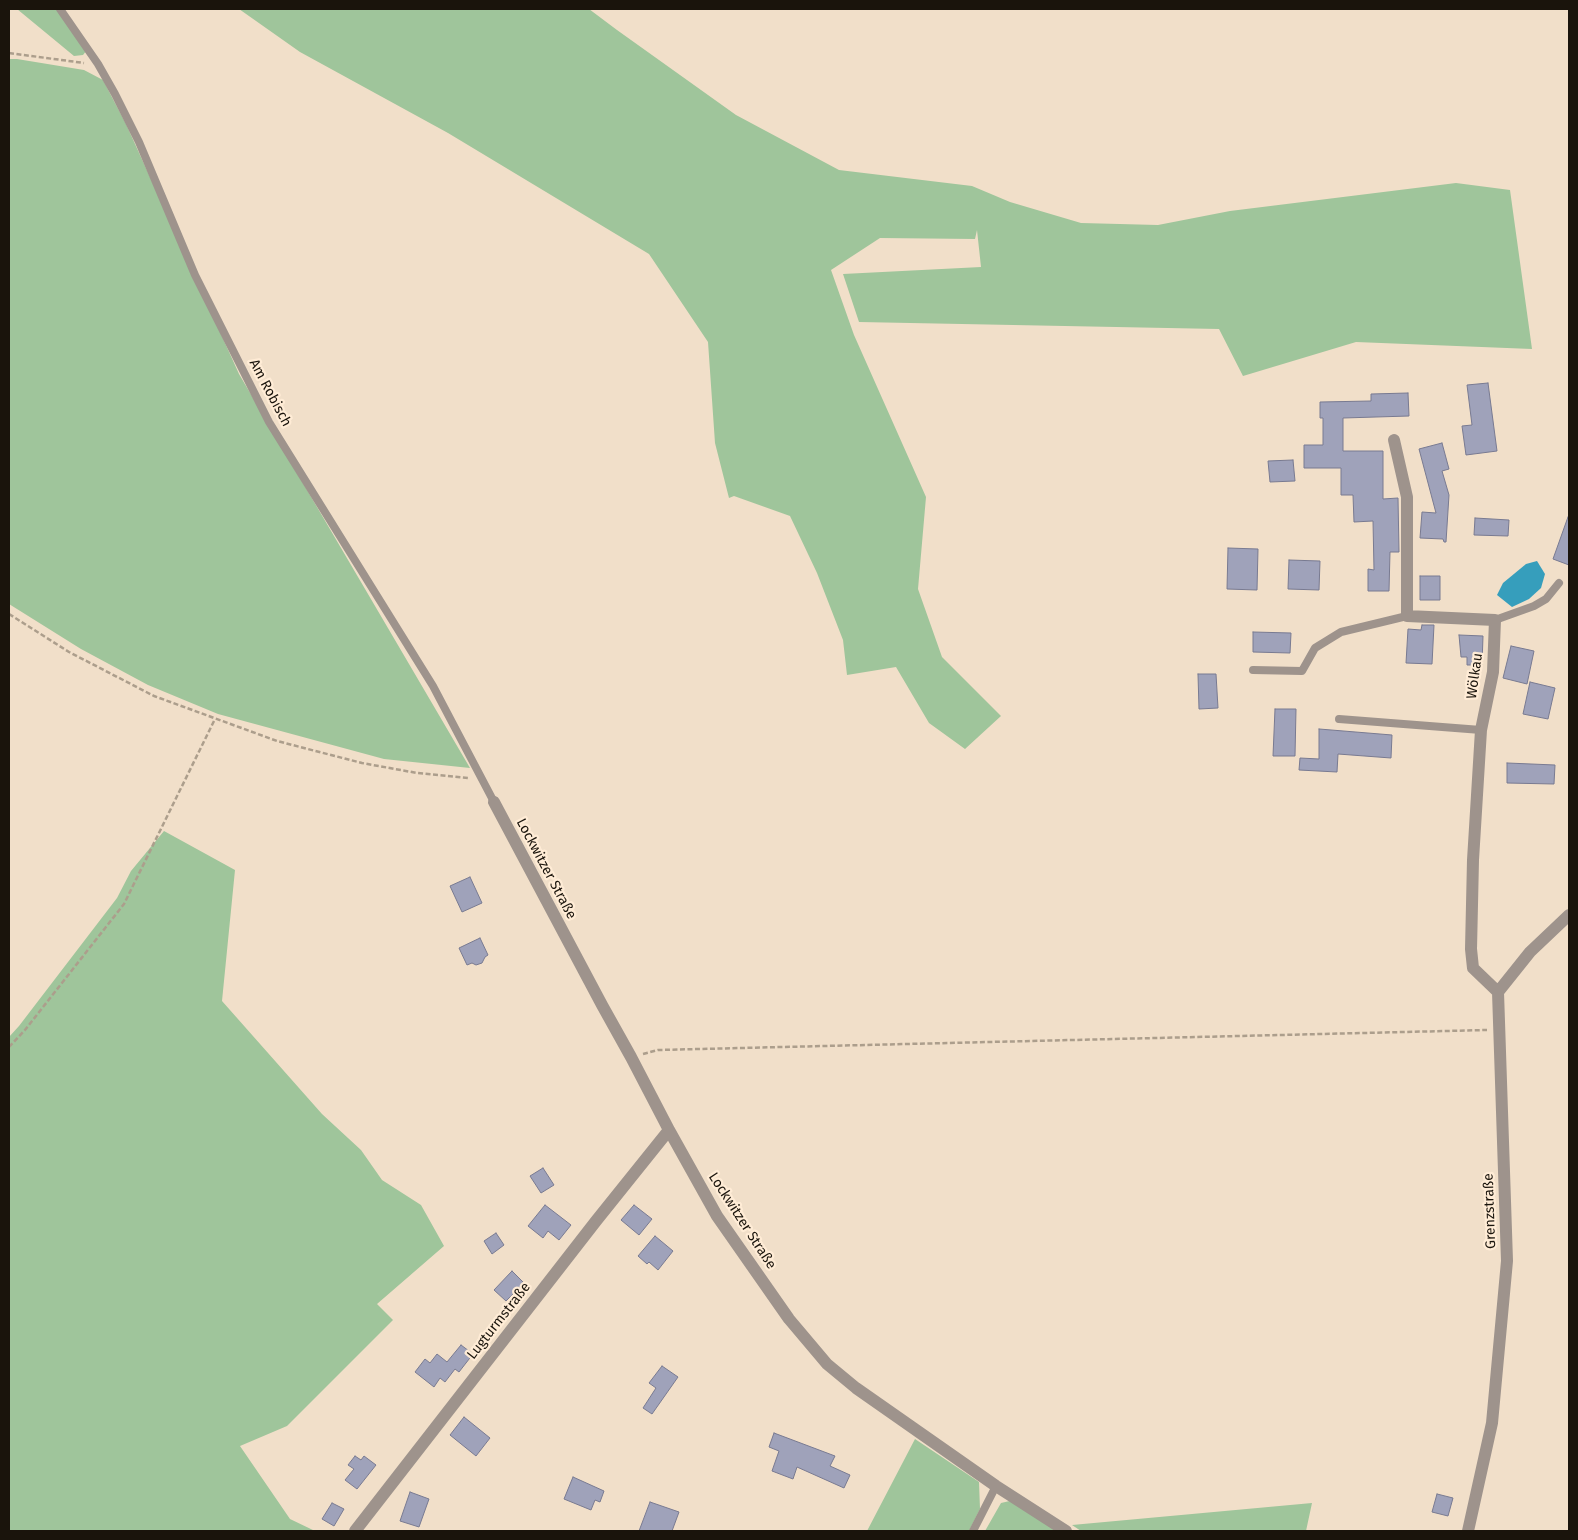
<!DOCTYPE html>
<meta charset="utf-8">
<style>
body{margin:0}
#map{position:relative;width:1578px;height:1540px;overflow:hidden;background:#f1dfc9;font-family:"Fira Sans",sans-serif}
canvas{display:block}
.frame{position:absolute;inset:0;border:10px solid #1a140c;pointer-events:none}
</style>
<div id="map">
<canvas width="1578" height="1540"></canvas>
<div class="frame"></div>
</div>
<script>
const c = document.querySelector('canvas').getContext('2d');
c.lineJoin = 'round';
function fillPath(path, color) { c.fillStyle = color; c.fill(path, 'evenodd'); }
const shape = rows => new Path2D(rows.map(r => 'M' + r).join(''));
function stroke(path, color, width, dash) { c.strokeStyle = color; c.lineWidth = width; c.lineCap = dash ? 'butt' : 'round'; c.setLineDash(dash || []); c.stroke(path); }
function drawText(font, color, halo, rows, align = 'center') {
  c.font = font + ' "Fira Sans",sans-serif'; c.lineWidth = 4.5; c.setLineDash([]); c.textBaseline = 'middle'; c.strokeStyle = halo; c.fillStyle = color; for (const [text, x, y, turn = 0] of rows) {
    c.save(); c.translate(x, y); c.rotate((+turn || 0) * Math.PI / 180); c.textAlign = isNaN(turn) ? turn : align; if (halo) c.strokeText(text, 0, 0); c.fillText(text, 0, 0); c.restore();
  }
}
fillPath(shape([
 [17,9,60,9,87,50,83,55,74,56],
 [239,9,589,9,617,30,736,115,839,170,972,186,1010,202,1081,223,1158,225,1230,211,1456,183,1510,190,1532,349,1356,342,1243,376,1219,329,859,322,843,274,981,267,977,230,975,239,880,238,831,270,854,335,926,497,918,589,942,657,1001,716,965,749,929,723,896,667,847,675,843,640,817,573,790,516,734,496,729,498,715,443,708,342,649,254,448,133,300,52],
 [9,59,17,59,84,70,103,80,126,124,239,374,470,768,384,759,218,714,148,685,81,649,9,604],
 [164,831,235,870,222,1001,322,1114,361,1150,382,1180,421,1205,444,1246,377,1304,393,1320,287,1426,240,1446,290,1519,315,1531,9,1531,9,1037,19,1026,117,898,131,871],
 [915,1439,979,1482,980,1509,969,1531,867,1531],
 [1014,1500,1060,1531,985,1531,1001,1503],
 [1312,1503,1306,1531,1081,1531,1072,1525]
]), '#9fc59b');
fillPath(shape([
 [1537,561,1545,574,1541,588,1529,599,1512,607,1497,595,1503,583,1526,564]
]), '#369ebc');
const building = shape([
 [1488,383,1497,451,1466,455,1462,426,1472,425,1467,385,1488,383],
 [1408,393,1409,416,1343,418,1343,451,1383,451,1383,499,1398,498,1399,552,1390,552,1389,591,1368,591,1368,569,1374,570,1373,521,1354,522,1353,495,1341,495,1341,468,1304,468,1304,445,1323,445,1323,418,1320,418,1320,402,1371,401,1371,394,1408,393],
 [1442,443,1449,469,1442,471,1449,495,1446,542,1444,542,1443,539,1420,538,1422,512,1436,513,1419,449,1442,443],
 [1293,460,1295,481,1270,482,1268,461,1293,460],
 [1568,517,1569,517,1569,565,1553,559,1568,517],
 [1475,518,1509,520,1508,536,1474,535,1475,518],
 [1228,548,1258,549,1257,590,1227,589,1228,548],
 [1289,560,1320,561,1319,590,1288,589,1289,560],
 [1420,576,1440,576,1440,600,1420,600,1420,576],
 [1422,625,1434,625,1432,664,1406,663,1408,629,1421,630,1422,625],
 [1253,632,1291,633,1290,653,1253,652,1253,632],
 [1459,635,1483,636,1482,665,1467,665,1467,657,1461,657,1459,635],
 [1511,646,1534,651,1527,684,1503,678,1511,646],
 [1198,674,1216,674,1218,708,1199,709,1198,674],
 [1530,682,1555,688,1548,719,1523,714,1530,682],
 [1275,709,1296,709,1295,756,1273,756,1275,709],
 [1319,729,1392,735,1391,758,1338,754,1337,772,1299,770,1300,758,1319,759,1319,729],
 [1507,763,1555,765,1554,784,1507,783,1507,763],
 [470,877,482,903,462,912,450,886,470,877],
 [480,938,488,955,485,957,482,963,476,965,472,963,467,965,459,948,480,938],
 [543,1168,554,1185,541,1193,530,1176,543,1168],
 [545,1205,571,1225,559,1240,548,1231,543,1238,528,1226,545,1205],
 [634,1205,652,1219,639,1235,621,1220,634,1205],
 [496,1233,504,1245,492,1254,484,1241,496,1233],
 [655,1236,673,1251,658,1270,649,1262,647,1264,638,1256,655,1236],
 [512,1271,524,1283,506,1301,494,1290,512,1271],
 [461,1345,473,1354,459,1372,455,1369,445,1382,440,1378,434,1387,415,1372,425,1359,430,1363,437,1354,447,1362,461,1345],
 [662,1366,678,1377,652,1414,643,1408,656,1388,649,1383,662,1366],
 [464,1417,490,1438,476,1456,450,1435,464,1417],
 [774,1433,835,1456,830,1466,850,1475,844,1488,797,1467,793,1479,772,1471,779,1451,769,1447,774,1433],
 [355,1456,361,1460,364,1456,376,1465,357,1489,345,1480,354,1469,348,1465,355,1456],
 [573,1477,604,1491,600,1502,595,1500,591,1510,564,1499,573,1477],
 [410,1492,429,1499,419,1527,400,1521,410,1492],
 [1437,1494,1453,1498,1448,1516,1432,1512,1437,1494],
 [650,1502,679,1512,672,1531,639,1531,650,1502],
 [332,1503,344,1509,334,1526,322,1519,332,1503]
]);
fillPath(building, '#9fa2ba');
stroke(building, '#787a91', 1);
stroke(shape([
 [9,53,84,63],
 [9,614,69,652,154,696,277,741,362,763,417,773,469,778],
 [9,1047,25,1030,124,904,215,719],
 [643,1054,658,1050,1487,1030]
]), '#ac9e8c', 2.5, [5, 2.5]);
stroke(shape([
 [60,9,98,64,115,94,139,142,195,275,269,422,433,686,494,802],
 [1495,620,1534,606,1546,599,1559,583],
 [1253,670,1302,671,1315,648,1341,632,1407,616],
 [1339,719,1481,730],
 [973,1531,996,1486]
]), '#9e938c', 8);
stroke(shape([
 [1394,440,1407,497,1407,616,1495,620,1493,672,1481,730,1473,860,1471,949,1473,968,1498,992],
 [494,802,602,1005,631,1057,669,1130,717,1216,789,1319,827,1364,856,1388,996,1486,1066,1531],
 [355,1531,596,1221,669,1130],
 [1468,1531,1492,1423,1507,1261,1498,992,1530,952,1569,915]
]), '#9e938c', 12);
drawText('14px', '#1a140c', '#ffecd6', [
 ["Am Robisch",270,393,62],
 ["Wölkau",1475,676,-82],
 ["Lockwitzer Straße",546,869,62],
 ["Grenzstraße",1490,1211,-92],
 ["Lockwitzer Straße",742,1221,57],
 ["Lugturmstraße",499,1321,-52]
]);
</script>
